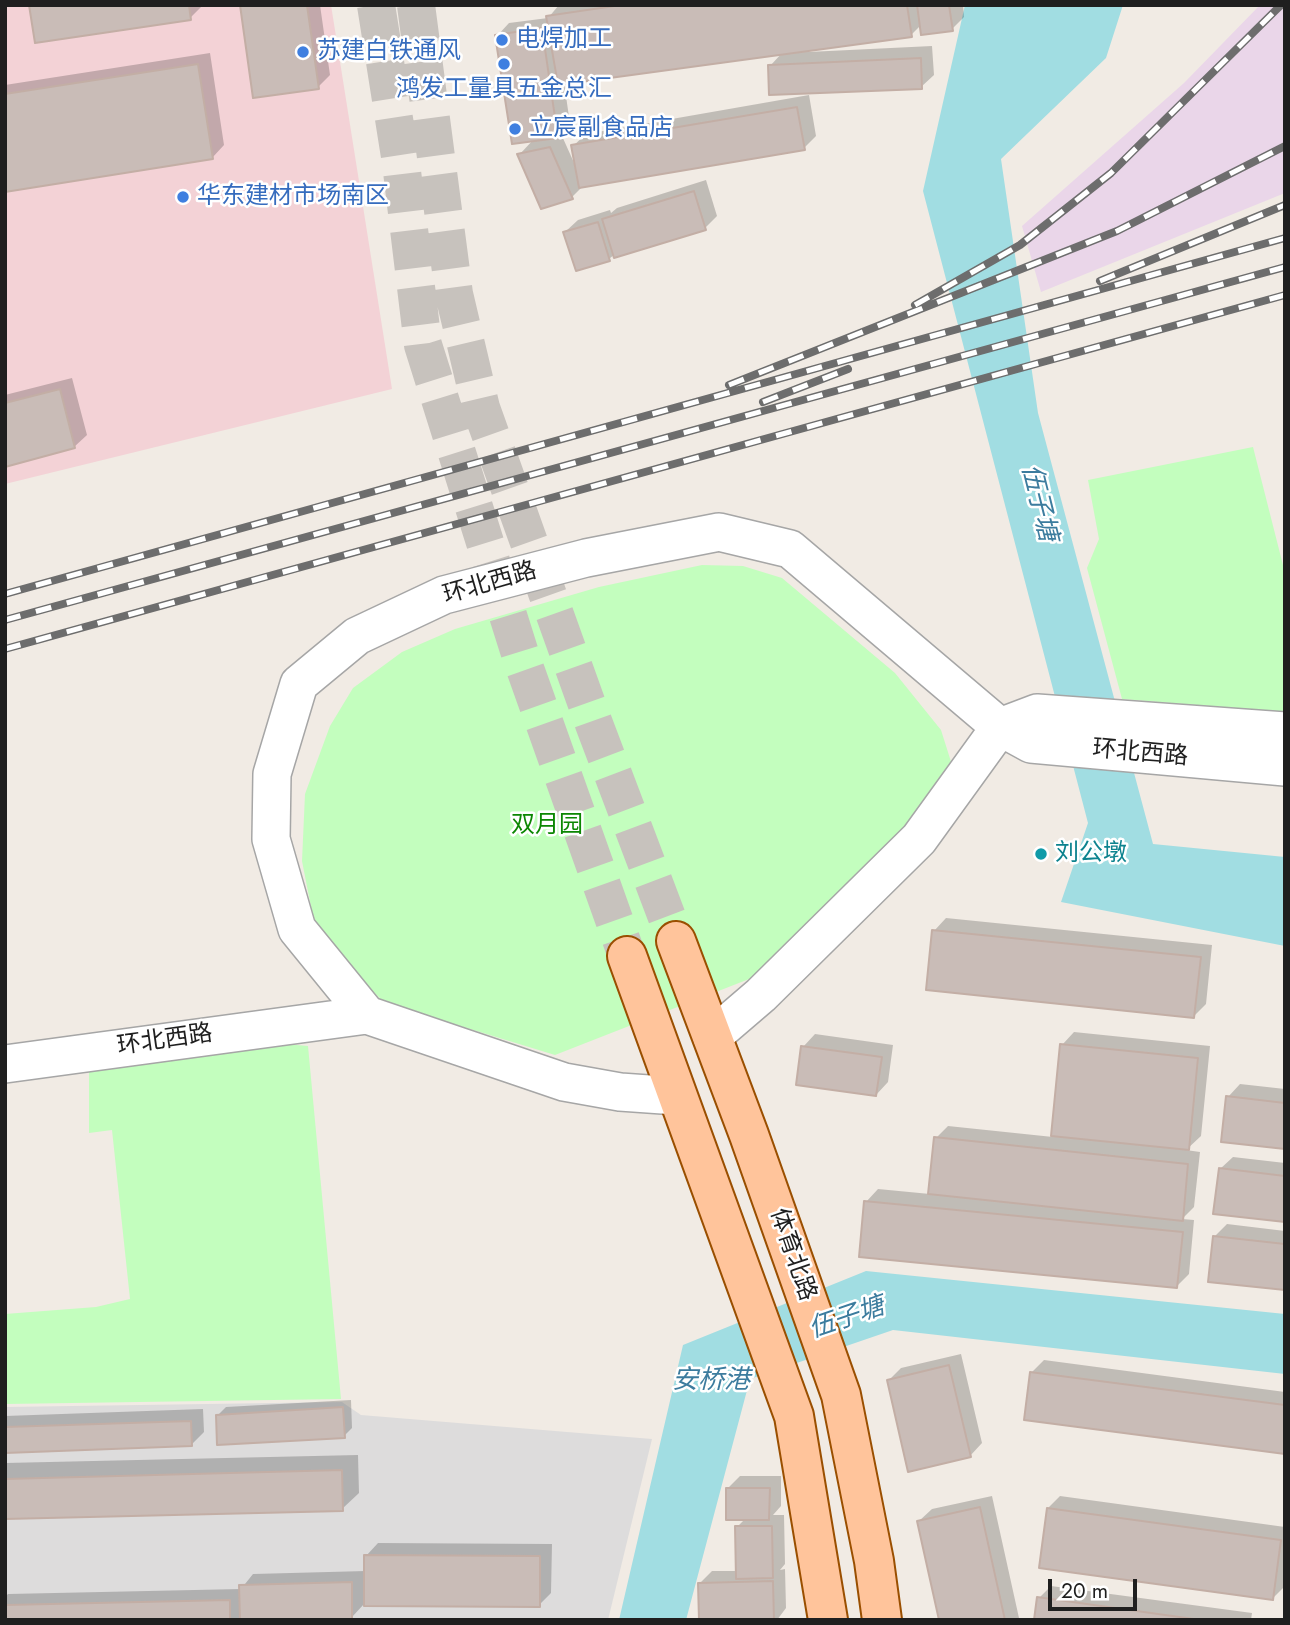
<!DOCTYPE html>
<meta charset="utf-8">
<style>
body{margin:0}
#map{position:relative;width:1290px;height:1625px;overflow:hidden;background:#f1ebe4;font-family:Jost,sans-serif}
canvas{display:block}
.frame{position:absolute;inset:0;border:7px solid #1f1f1f;pointer-events:none}
.scale{position:absolute;left:1048px;top:1579px;width:89px;height:32px;box-sizing:border-box;border:4px solid #1f1f1f;border-top:0;padding-left:9px;font-size:21px;line-height:24px;white-space:nowrap;color:#1f1f1f;-webkit-text-stroke:5px #fff;paint-order:stroke}
</style>
<div id="map">
<canvas width="1290" height="1625"></canvas>
<div class="frame"></div>
<div class="scale">20 m</div>
</div>
<script>
const c = document.querySelector('canvas').getContext('2d');
c.lineJoin = 'round';
function fillPath(path, color) { c.fillStyle = color; c.fill(path, 'evenodd'); }
const shape = rows => new Path2D(rows.map(r => 'M' + r).join(''));
function stroke(path, color, width, dash) { c.strokeStyle = color; c.lineWidth = width; c.lineCap = dash ? 'butt' : 'round'; c.setLineDash(dash || []); c.stroke(path); }
function drawText(font, color, halo, rows, align = 'center') {
  c.font = font + ' Jost,"Noto Sans SC",sans-serif'; c.lineWidth = 5; c.setLineDash([]); c.textBaseline = 'middle'; c.strokeStyle = halo; c.fillStyle = color; for (const [text, x, y, turn = 0] of rows) {
    c.save(); c.translate(x, y); c.rotate((+turn || 0) * Math.PI / 180); c.textAlign = isNaN(turn) ? turn : align; if (halo) c.strokeText(text, 0, 0); c.fillText(text, 0, 0); c.restore();
  }
}
fillPath(shape([
 [342,1402,361,1415,652,1439,608,1620,5,1620,5,1407]
]), '#dddcdc');
fillPath(shape([
 [5,5,331,5,392,389,5,484]
]), '#f3d2d6');
fillPath(shape([
 [1260,5,1285,5,1285,193,1041,292,1022,226,1184,83]
]), '#ead6e9');
fillPath(shape([
 [1253,447,1285,573,1285,712,1122,699,1087,568,1099,539,1088,480],
 [702,565,743,566,782,578,895,673,941,730,953,768,908,836,767,972,555,1055,385,1003,346,966,314,922,302,861,305,794,330,726,353,688,402,652,455,629,599,587],
 [227,1039,308,1046,341,1399,5,1404,5,1314,96,1307,130,1299,112,1130,89,1133,89,1066]
]), '#c3febe');
fillPath(shape([
 [965,5,1123,5,1106,58,1001,159,1038,413,1153,844,1285,857,1285,946,1061,902,1088,823,923,191],
 [866,1271,1285,1314,1285,1374,893,1330,750,1379,686,1620,619,1620,683,1345]
]), '#a1dde2');
fillPath(shape([
 [31,5,202,5,202,6,190,18],
 [242,5,320,5,330,75,318,87],
 [559,5,963,5,964,17,952,29,921,25,911,35,808,49,808,52,932,46,934,75,921,87,770,66,782,53,564,82,570,124,556,137,562,136,575,165,573,146,586,134,809,95,816,136,804,148,583,186,572,197,519,155,534,139,497,36,509,23,548,18],
 [210,53,224,145,212,158,5,190,5,85],
 [706,180,717,216,705,228,615,254,609,259,565,232,578,220,610,210,611,213,617,208],
 [72,378,87,435,74,447,5,465,5,395],
 [946,918,1212,945,1206,1004,1194,1016,934,931],
 [1074,1032,1210,1046,1201,1136,1186,1150,1200,1152,1194,1207,1182,1219,1194,1220,1189,1274,1177,1286,866,1202,878,1189,930,1194,936,1138,948,1126,1053,1137,1062,1045],
 [815,1034,893,1045,888,1082,876,1095,803,1047],
 [1240,1084,1285,1089,1285,1148,1228,1097],
 [1233,1157,1285,1163,1285,1220,1220,1169],
 [1227,1224,1285,1231,1285,1289,1214,1237],
 [961,1354,982,1443,970,1456,889,1380,901,1368],
 [1044,1360,1285,1392,1285,1453,1032,1372],
 [351,1400,352,1428,344,1436,218,1415,226,1407],
 [203,1409,204,1432,191,1445,5,1451,5,1416],
 [358,1455,359,1493,342,1509,5,1517,5,1463],
 [740,1476,781,1476,781,1506,773,1515,784,1515,785,1564,780,1570,785,1569,786,1608,777,1620,701,1620,700,1583,712,1571,737,1571,737,1527,746,1518,728,1488],
 [992,1496,1019,1618,941,1620,919,1521,932,1509],
 [1060,1496,1285,1527,1285,1586,1273,1598,1048,1508],
 [378,1543,552,1544,551,1593,539,1605,364,1604,352,1617,5,1620,5,1597,8,1594,241,1589,253,1574,366,1571,366,1556],
 [1051,1586,1252,1613,1251,1620,1036,1620,1039,1598]
]), '#0003');
const building = shape([
 [29,5,189,5,191,20,35,43,29,5],
 [240,5,307,5,319,89,253,98,240,5],
 [621,5,907,5,912,37,558,85,546,16,621,5],
 [917,5,949,5,953,31,921,35,917,5],
 [542,28,558,138,512,144,495,35,542,28],
 [921,58,922,89,769,95,768,65,921,58],
 [198,64,213,159,5,192,5,94,198,64],
 [797,107,805,150,579,188,571,145,797,107],
 [550,147,573,199,541,209,517,154,550,147],
 [694,191,706,230,614,258,602,219,694,191],
 [598,222,610,261,576,271,563,232,598,222],
 [60,389,75,448,5,467,5,403,60,389],
 [932,930,1201,957,1194,1018,926,990,932,930],
 [1060,1044,1198,1058,1189,1150,1051,1136,1060,1044],
 [801,1046,882,1057,876,1096,796,1085,801,1046],
 [1226,1096,1285,1103,1285,1149,1221,1142,1226,1096],
 [934,1137,1188,1164,1183,1221,928,1194,934,1137],
 [1219,1168,1285,1176,1285,1222,1213,1214,1219,1168],
 [864,1201,1183,1232,1177,1288,859,1257,864,1201],
 [1213,1236,1285,1244,1285,1290,1208,1282,1213,1236],
 [949,1365,971,1457,908,1472,887,1380,949,1365],
 [1030,1372,1285,1405,1285,1454,1024,1420,1030,1372],
 [343,1407,345,1438,217,1445,216,1415,343,1407],
 [191,1421,192,1446,5,1453,5,1427,191,1421],
 [342,1470,343,1511,5,1519,5,1479,342,1470],
 [726,1488,770,1488,769,1520,726,1520,726,1488],
 [980,1507,1005,1620,939,1620,917,1521,980,1507],
 [1047,1508,1281,1540,1273,1600,1039,1568,1047,1508],
 [735,1526,772,1526,773,1578,736,1579,735,1526],
 [364,1555,540,1556,540,1607,364,1606,364,1555],
 [773,1581,774,1620,699,1620,698,1583,773,1581],
 [352,1582,352,1619,240,1620,239,1585,352,1582],
 [1037,1597,1201,1620,1034,1620,1037,1597],
 [230,1600,230,1620,5,1620,5,1605,230,1600]
]);
fillPath(building, '#c9bcb7');
stroke(building, '#c3aea5', 2);
stroke(shape([
 [376,5,401,163,423,345,522,660,627,956],
 [416,5,454,294,481,408,594,724,676,941]
]), '#c7c2bd', 38, [38, 19]);
const minor = shape([
 [712,1037,761,995,919,839,1000,727,1037,713,1285,731],
 [5,1064,367,1015],
 [677,1096,620,1092,564,1082,367,1015,297,929,271,839,272,774,299,684,357,636,444,595,586,558,719,532,790,549,1000,727,1031,744,1285,767]
]);
const major = shape([
 [676,941,749,1135,841,1395,874,1561,882,1620],
 [627,956,794,1416,828,1620]
]);
stroke(minor, '#a6a6a6', 40);
stroke(major, '#9a4f00', 42);
stroke(minor, '#fff', 37);
stroke(major, '#ffc49b', 38);
const rail = shape([
 [1100,281,1285,205],
 [915,305,1020,245,1111,173,1281,5],
 [729,385,1117,231,1285,146],
 [763,402,848,369],
 [5,594,1285,238],
 [5,620,1285,267],
 [5,649,1285,295]
]);
stroke(rail, '#6d6d6d', 8);
stroke(rail, '#fff', 5, [16]);
for (const [x, y, r, color] of [
 [502,40,7,"#3f7fe0"],
 [303,52,7,"#3f7fe0"],
 [504,64,7,"#3f7fe0"],
 [515,129,7,"#3f7fe0"],
 [183,197,7,"#3f7fe0"],
 [1041,854,7,"#0f9aa8"]
]) { const dot = new Path2D(); dot.arc(x, y, r, 0, 2 * Math.PI); c.fillStyle = color; c.fill(dot); stroke(dot, '#fff', 2.5); }
drawText('24px', '#366cbe', '#fff', [
 ["电焊加工",516,40],
 ["苏建白铁通风",317,52],
 ["鸿发工量具五金总汇",504,90,"center"],
 ["立宸副食品店",529,129],
 ["华东建材市场南区",197,197]
], 'left');
drawText('24px', '#1f1f1f', '#fff', [
 ["环北西路",490,584,-16],
 ["环北西路",1140,754,5],
 ["环北西路",165,1041,-8],
 ["体育北路",792,1255,71]
]);
drawText('24px', '#0c8703', '#fff', [
 ["双月园",547,826]
]);
drawText('24px', '#0d838f', '#fff', [
 ["刘公墩",1055,854]
], 'left');
drawText('italic 26px', '#3c7c9e', '#fff', [
 ["伍子塘",1038,503,76],
 ["伍子塘",847,1319,-19],
 ["安桥港",711,1382]
]);
</script>
